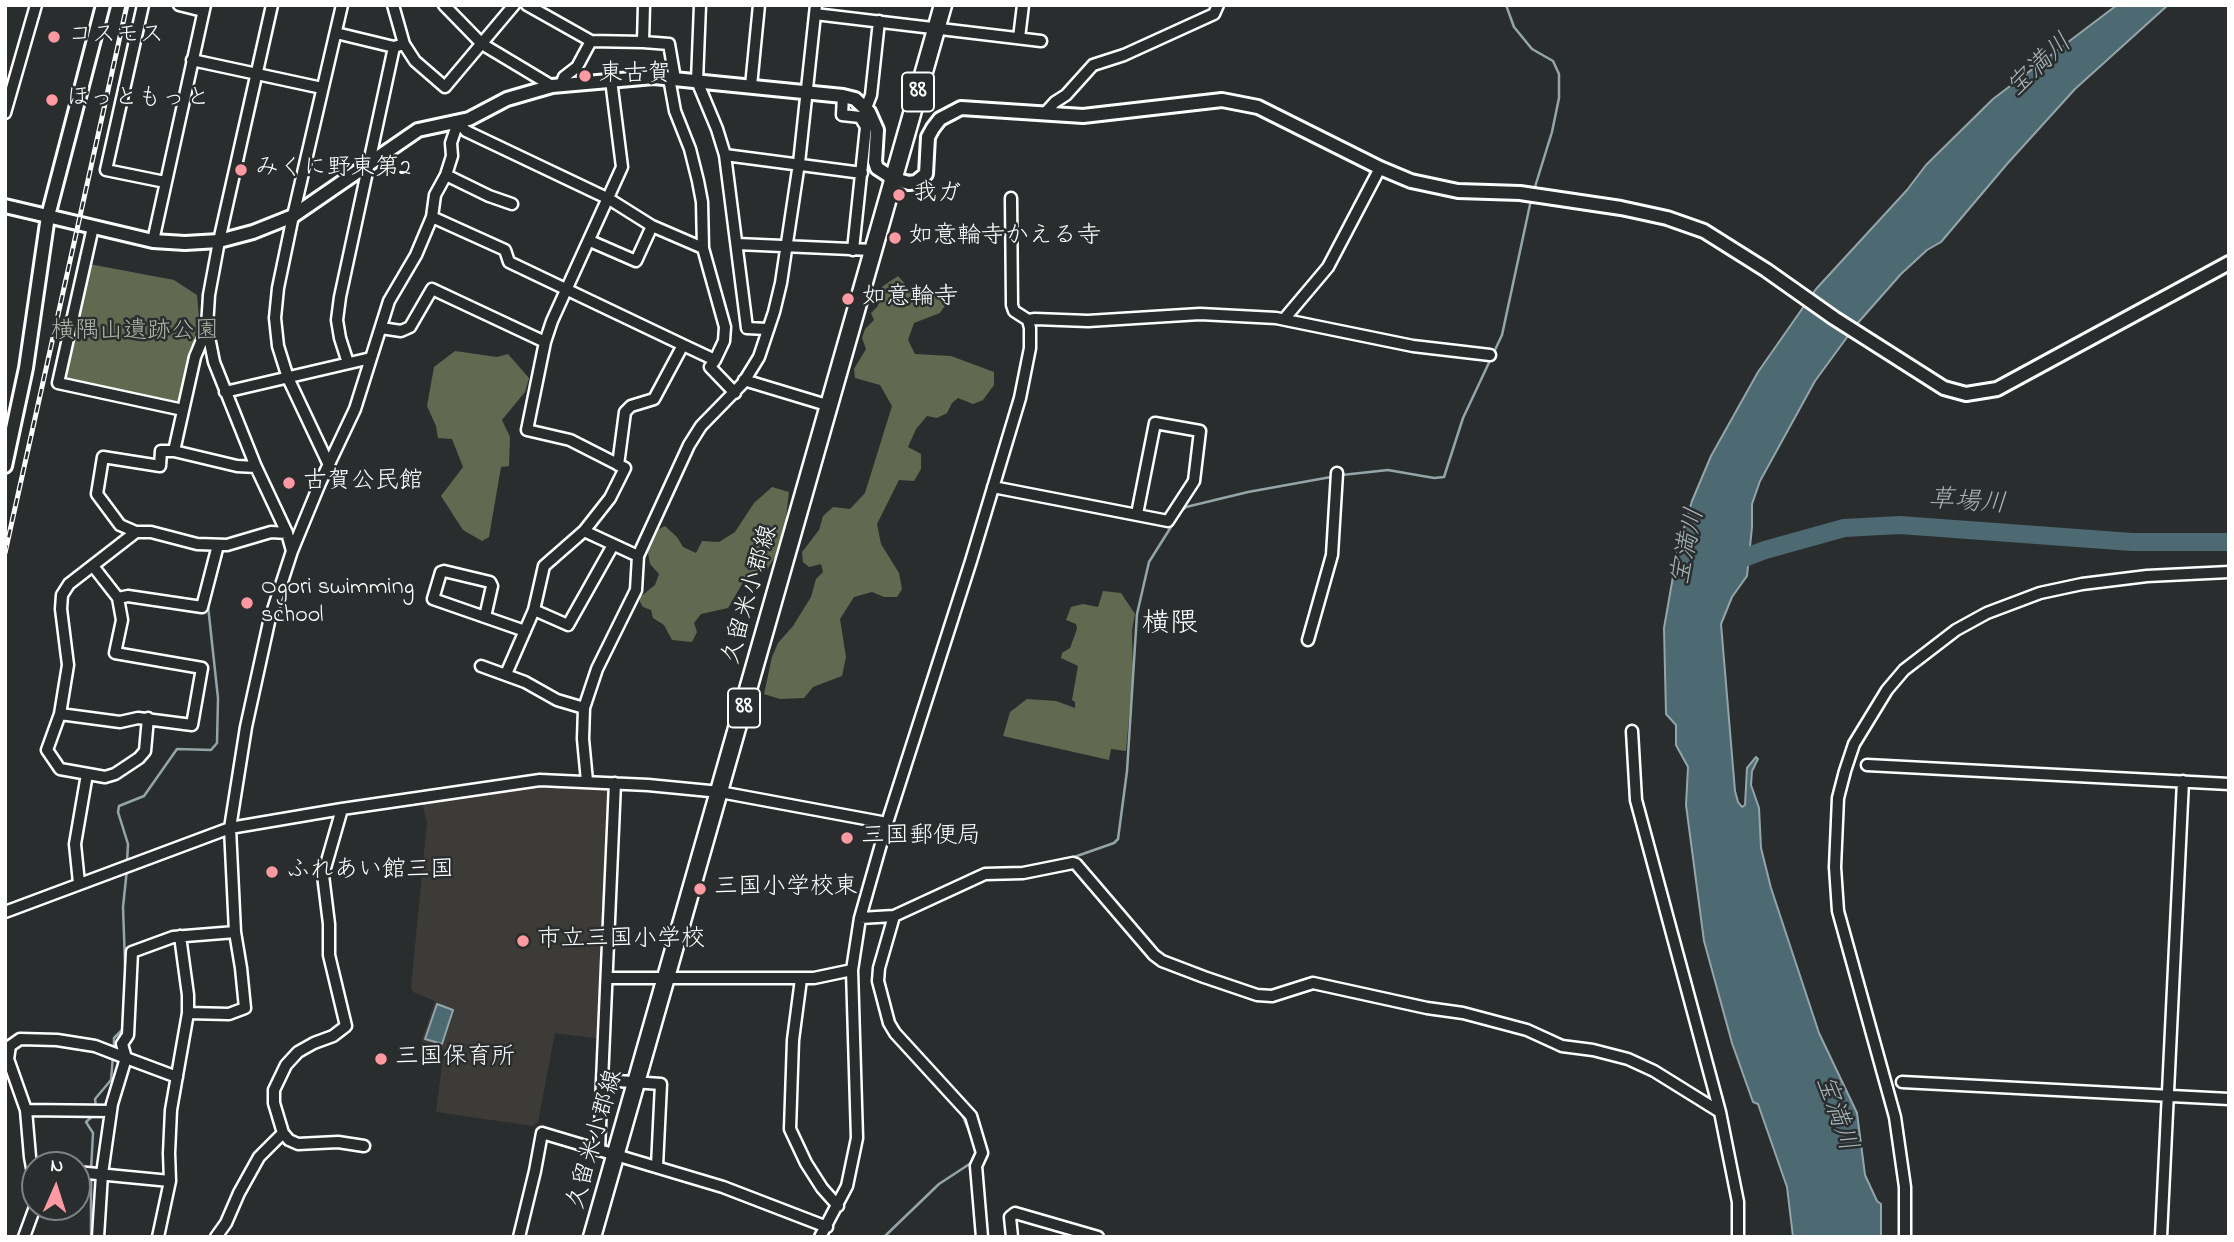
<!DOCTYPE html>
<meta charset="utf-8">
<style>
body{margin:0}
#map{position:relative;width:2234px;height:1242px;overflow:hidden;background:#2a2d2e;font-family:"Indie Flower",sans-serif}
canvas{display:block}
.frame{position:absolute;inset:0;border:7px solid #fff;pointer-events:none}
.north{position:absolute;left:21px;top:1151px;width:70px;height:70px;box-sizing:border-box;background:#2a2d2e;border:2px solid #7f8182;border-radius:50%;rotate:3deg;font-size:19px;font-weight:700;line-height:28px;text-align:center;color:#fff}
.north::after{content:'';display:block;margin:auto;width:24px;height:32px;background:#ff9aa2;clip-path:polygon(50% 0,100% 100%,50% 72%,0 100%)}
</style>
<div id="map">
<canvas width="2234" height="1242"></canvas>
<div class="frame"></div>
<div class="north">N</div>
</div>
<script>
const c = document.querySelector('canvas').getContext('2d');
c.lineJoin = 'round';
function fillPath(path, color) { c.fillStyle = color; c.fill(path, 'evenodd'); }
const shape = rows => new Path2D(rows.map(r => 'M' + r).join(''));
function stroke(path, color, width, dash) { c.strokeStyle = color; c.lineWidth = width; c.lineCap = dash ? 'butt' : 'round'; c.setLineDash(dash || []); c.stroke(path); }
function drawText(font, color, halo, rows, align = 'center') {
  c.font = font + ' "Indie Flower","Klee One",sans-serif'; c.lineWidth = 5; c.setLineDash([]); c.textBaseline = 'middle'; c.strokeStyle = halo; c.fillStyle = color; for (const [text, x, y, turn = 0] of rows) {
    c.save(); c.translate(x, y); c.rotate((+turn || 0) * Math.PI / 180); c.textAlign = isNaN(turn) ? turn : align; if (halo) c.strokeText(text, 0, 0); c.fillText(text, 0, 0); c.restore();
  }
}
fillPath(shape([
 [544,786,609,790,611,792,601,1039,555,1033,538,1122,533,1126,436,1112,444,1049,421,1042,435,1001,413,992,411,987,427,823,422,803]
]), '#3d3b38');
fillPath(shape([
 [89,264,174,280,197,295,199,317,180,402,174,405,67,381,64,376],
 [898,276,914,294,915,304,924,303,938,293,946,304,940,313,914,323,908,340,915,354,951,356,994,372,994,385,983,400,973,404,958,398,952,403,947,413,937,418,927,416,916,429,908,447,921,454,921,469,914,481,899,480,877,524,881,544,899,573,902,589,897,597,884,597,872,592,854,597,840,619,846,657,842,676,813,687,804,698,780,699,764,694,772,657,778,643,793,626,811,597,816,579,823,572,821,564,809,567,803,562,802,552,819,530,823,516,833,507,850,509,865,493,892,406,880,385,855,378,854,369,866,349,862,338,865,329,874,320,871,313,878,306,876,295,883,286],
 [455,351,497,357,508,354,529,378,525,392,502,420,510,437,509,466,501,467,489,537,482,541,463,530,441,496,463,467,452,439,438,438,436,426,427,406,434,367],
 [772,487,789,492,784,536,775,557,768,568,745,579,728,608,701,614,694,623,697,632,692,642,672,640,664,625,653,618,651,610,643,607,640,602,640,597,655,585,659,574,650,564,648,552,659,529,665,526,677,537,683,547,696,553,702,541,719,542,735,532,754,503],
 [1103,591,1121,593,1135,614,1132,630,1133,675,1126,751,1111,749,1109,760,1003,736,1010,712,1027,699,1056,701,1075,708,1075,702,1072,700,1078,666,1061,658,1062,653,1070,648,1077,629,1076,624,1066,620,1071,607,1083,604,1098,607]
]), '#616a50');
const water = shape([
 [2117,5,2168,5,2075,89,2007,164,1941,242,1927,250,1901,274,1856,325,1815,381,1760,481,1752,504,1752,527,1747,576,1732,597,1721,624,1735,791,1738,802,1742,807,1745,805,1747,768,1756,757,1758,759,1752,771,1751,785,1759,808,1761,848,1771,888,1819,1033,1857,1113,1865,1175,1877,1201,1881,1204,1881,1237,1793,1237,1787,1187,1758,1104,1753,1102,1732,1043,1704,941,1686,805,1688,767,1676,745,1676,725,1666,714,1664,628,1678,548,1692,501,1711,456,1758,372,1816,289,1907,190,1926,165,1993,99,2117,5],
 [437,1004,453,1010,442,1044,425,1039,437,1004]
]);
fillPath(water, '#4d6971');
stroke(water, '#94a5aa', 2);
stroke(shape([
 [1506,5,1514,27,1532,49,1553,61,1559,74,1559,98,1552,132,1534,190],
 [127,862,128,844,118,812,119,806,144,796,177,749,211,750,217,743,218,698,208,606,222,554],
 [1044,864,1077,856,1114,843,1118,839,1127,771,1137,614,1149,562,1181,511,1186,507,1248,492,1342,475,1388,470,1434,478,1444,477,1463,418,1502,335,1531,200],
 [915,901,966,877],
 [876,964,880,947],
 [874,985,886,1029,890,1035],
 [126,991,123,907,127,869],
 [895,1040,954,1104],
 [114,1049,114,1038,124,1028],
 [96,1107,95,1099,111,1080,113,1056],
 [961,1112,972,1138],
 [91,1171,93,1133,86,1122,96,1113],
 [91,1237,91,1177],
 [884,1237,939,1184,971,1163,976,1154,974,1144]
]), '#94a5aa', 2.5);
stroke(shape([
 [1728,564,1765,550,1844,528,1900,525,2132,542,2229,542]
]), '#4d6971', 18);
const minor = shape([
 [143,5,106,170,165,182],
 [179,5,203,11],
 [272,5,219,241,209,295,207,327,214,362,256,467,287,533,292,551],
 [444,5,482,44,552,86],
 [527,5,591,41,577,67,564,77,561,85],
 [644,5,643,42,669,44,675,79],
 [700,5,697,81,717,129,725,155,747,328,767,329],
 [815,14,1041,41],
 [336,33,394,47],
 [1019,38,1023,5],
 [591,41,643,42],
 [404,44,415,61,445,87,514,5],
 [192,60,322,88],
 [669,78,675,111,690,149,698,181,702,202,703,248,725,327,724,341,715,360],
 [751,86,759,5],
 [843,96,842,115,860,117,866,127,853,250],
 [866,108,871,95,879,21],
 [5,113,36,5],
 [1045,113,1055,102,1066,95,1093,65,1124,55,1214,14,1218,5],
 [458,122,466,131,609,199,652,226,703,248],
 [725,155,862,173],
 [446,175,489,196,512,204],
 [1011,198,1012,305,1014,311,1028,320,1035,319,1088,321,1200,314,1276,318,1413,346,1490,355],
 [432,217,505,250,509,262,683,345,654,399,631,406,625,412,618,465],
 [93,227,58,383,183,410],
 [153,241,205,5],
 [590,241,636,261,652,226],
 [737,244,873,250],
 [1285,318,1328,267,1380,168],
 [381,328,401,331,410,327,432,289,545,342],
 [683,345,715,360,710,367,735,393],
 [348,363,340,338,337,320,340,297,394,47,404,44,393,5],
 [744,380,830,406],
 [225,392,371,358],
 [174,451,195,357,207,328],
 [329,465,288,378,278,346,275,318,278,288,293,216,342,5],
 [256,467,237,466,174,451,161,451,160,466,103,457,97,494,120,525,136,532,151,532,197,544,227,545,271,532,287,533],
 [993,487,1168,521,1194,481,1200,431,1155,423,1137,514],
 [584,531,638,556],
 [136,532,69,584,62,595,61,609,68,665,60,714,47,750,60,769,105,777,115,774,139,758,145,751,148,718],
 [118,598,128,596,202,607,218,545],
 [534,610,568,625,613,545],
 [485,617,492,586,490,582,444,571,441,572,433,599,525,631],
 [1308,640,1332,555,1337,473],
 [481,666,525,682,557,700,584,708],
 [506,674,534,610,544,566,584,531,610,498,625,468,570,440,527,430,545,342,552,321,622,167,611,80],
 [60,714,120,722,138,718,192,725,202,668,115,653,122,620,118,598,93,566],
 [1632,731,1636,800,1720,1112,1738,1202,1738,1237],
 [1867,765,2229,784],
 [587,781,583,739,584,708,597,669,636,590,638,556,689,445,701,426,743,383,759,357,774,312,781,283,799,163,816,5],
 [79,883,75,844,87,774],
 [5,912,230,828,342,809,540,780,648,785,720,792,887,823],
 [894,916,879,968,878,981,889,1023,895,1033,971,1116,982,1153,976,1166,982,1237],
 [860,918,894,916,985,874,1023,873,1073,863,1076,864,1154,955,1162,961,1204,977,1257,995,1272,996,1313,983,1427,1008,1463,1013,1527,1030,1562,1046,1593,1050,1628,1059,1654,1071,1720,1112],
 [607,978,814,978,852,970],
 [801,979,793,1040,790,1129,806,1163,822,1188,838,1206],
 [188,1013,229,1014,245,1008,241,968,235,932],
 [603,1080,661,1084,657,1166],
 [1902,1082,2229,1099],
 [26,1110,111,1111],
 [283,1133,289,1140,298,1144,338,1142,364,1146],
 [599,1150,615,783],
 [35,1168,32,1168,30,1157,26,1110,8,1059,10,1046,20,1039,57,1040,95,1046,126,1058,122,1044,128,1035,132,952,173,937,235,932,230,828,246,727,269,622,292,551,320,483,355,409,389,301,416,255,432,217,435,195,446,175,452,156,451,143,458,122],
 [77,1172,170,1181],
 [24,1237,35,1207],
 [98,1237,102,1174,112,1104,126,1058,177,1077],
 [158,1237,170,1181,169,1153,171,1110,188,1013,188,995,180,936],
 [216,1237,226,1223,239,1193,259,1157,283,1133,274,1103,274,1090,286,1065,298,1052,314,1043,333,1036,346,1026,329,955,329,924,323,875,342,809],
 [519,1237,535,1171,542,1133,723,1187,827,1227],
 [820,1237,847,1186,857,1138,852,970,860,918,887,823,971,561,1020,398,1030,348,1030,328,1028,320],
 [1012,1237,1010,1217,1015,1213,1098,1237],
 [1905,1237,1905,1187,1895,1117,1838,911,1835,867,1838,798,1845,771,1854,744,1887,690,1904,670,1956,630,1987,613,2040,593,2082,584,2147,576,2229,572],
 [2161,1237,2183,781]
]);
const tertiary = shape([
 [5,206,153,241,185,243,219,241,253,232,293,216,418,130,469,119,507,99,552,86,654,77,843,96,855,99,869,112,877,130,875,162,877,168,894,179,909,183,916,182,926,174,928,137,933,128,940,119,961,108,1083,116,1222,100,1258,107,1380,168,1411,181,1458,191,1520,193,1621,208,1667,218,1704,231,1766,270,1834,318,1944,388,1966,394,1997,389,2229,263],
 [5,466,26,368,48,216,103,5]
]);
const primary = shape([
 [592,1237,943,5]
]);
stroke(minor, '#fff', 15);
stroke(tertiary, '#fff', 18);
stroke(primary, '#fff', 21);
stroke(minor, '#2a2d2e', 10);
stroke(tertiary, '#2a2d2e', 12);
stroke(primary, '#2a2d2e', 16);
const rail = shape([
 [5,553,127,5]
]);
stroke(rail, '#fff', 5);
stroke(rail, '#2a2d2e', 2.5, [8]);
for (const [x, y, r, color] of [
 [54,37,7,"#ff9aa2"],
 [585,76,7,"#ff9aa2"],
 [52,100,7,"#ff9aa2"],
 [241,170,7,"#ff9aa2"],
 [899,195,7,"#ff9aa2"],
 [895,238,7,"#ff9aa2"],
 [848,299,7,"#ff9aa2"],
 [289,483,7,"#ff9aa2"],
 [247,603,7,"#ff9aa2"],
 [847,838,7,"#ff9aa2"],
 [272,872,7,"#ff9aa2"],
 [700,889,7,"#ff9aa2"],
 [523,941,7,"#ff9aa2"],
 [381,1059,7,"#ff9aa2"]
]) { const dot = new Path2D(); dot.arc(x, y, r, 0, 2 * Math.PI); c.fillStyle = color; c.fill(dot); stroke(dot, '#2a2d2e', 2.5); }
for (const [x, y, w] of [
 [918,92,32],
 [744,708,32]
]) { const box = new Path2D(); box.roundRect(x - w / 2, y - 19.5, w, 39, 5); c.fillStyle = '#2a2d2e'; c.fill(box); stroke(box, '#fff', 2); }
drawText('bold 23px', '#fff', null, [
 ["88",918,92],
 ["88",744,708]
]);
drawText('24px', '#fff', '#2a2d2e', [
 ["コスモス",68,37],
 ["東古賀",599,76],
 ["ほっともっと",66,100],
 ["みくに野東第2",255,170],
 ["我ガ",913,195],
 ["如意輪寺かえる寺",909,238],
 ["如意輪寺",862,299],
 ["古賀公民館",303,483],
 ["Ogori swimming",261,589],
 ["school",261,617],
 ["三国郵便局",861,838],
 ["ふれあい館三国",286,872],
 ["三国小学校東",714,889],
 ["市立三国小学校",537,941],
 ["三国保育所",395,1059]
], 'left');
drawText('24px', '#b0b4a8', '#2a2d2e', [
 ["横隅山遺跡公園",135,333]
]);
drawText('24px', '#fff', '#2a2d2e', [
 ["久留米小郡線",752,595,-74],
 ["久留米小郡線",597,1140,-74]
]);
drawText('italic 26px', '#a6b4b8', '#2a2d2e', [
 ["宝満川",2041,67,-43],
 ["草場川",1967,504,4],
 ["宝満川",1690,547,-78],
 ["宝満川",1834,1114,71]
]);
drawText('28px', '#fff', '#2a2d2e', [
 ["横隈",1170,626]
]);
</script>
